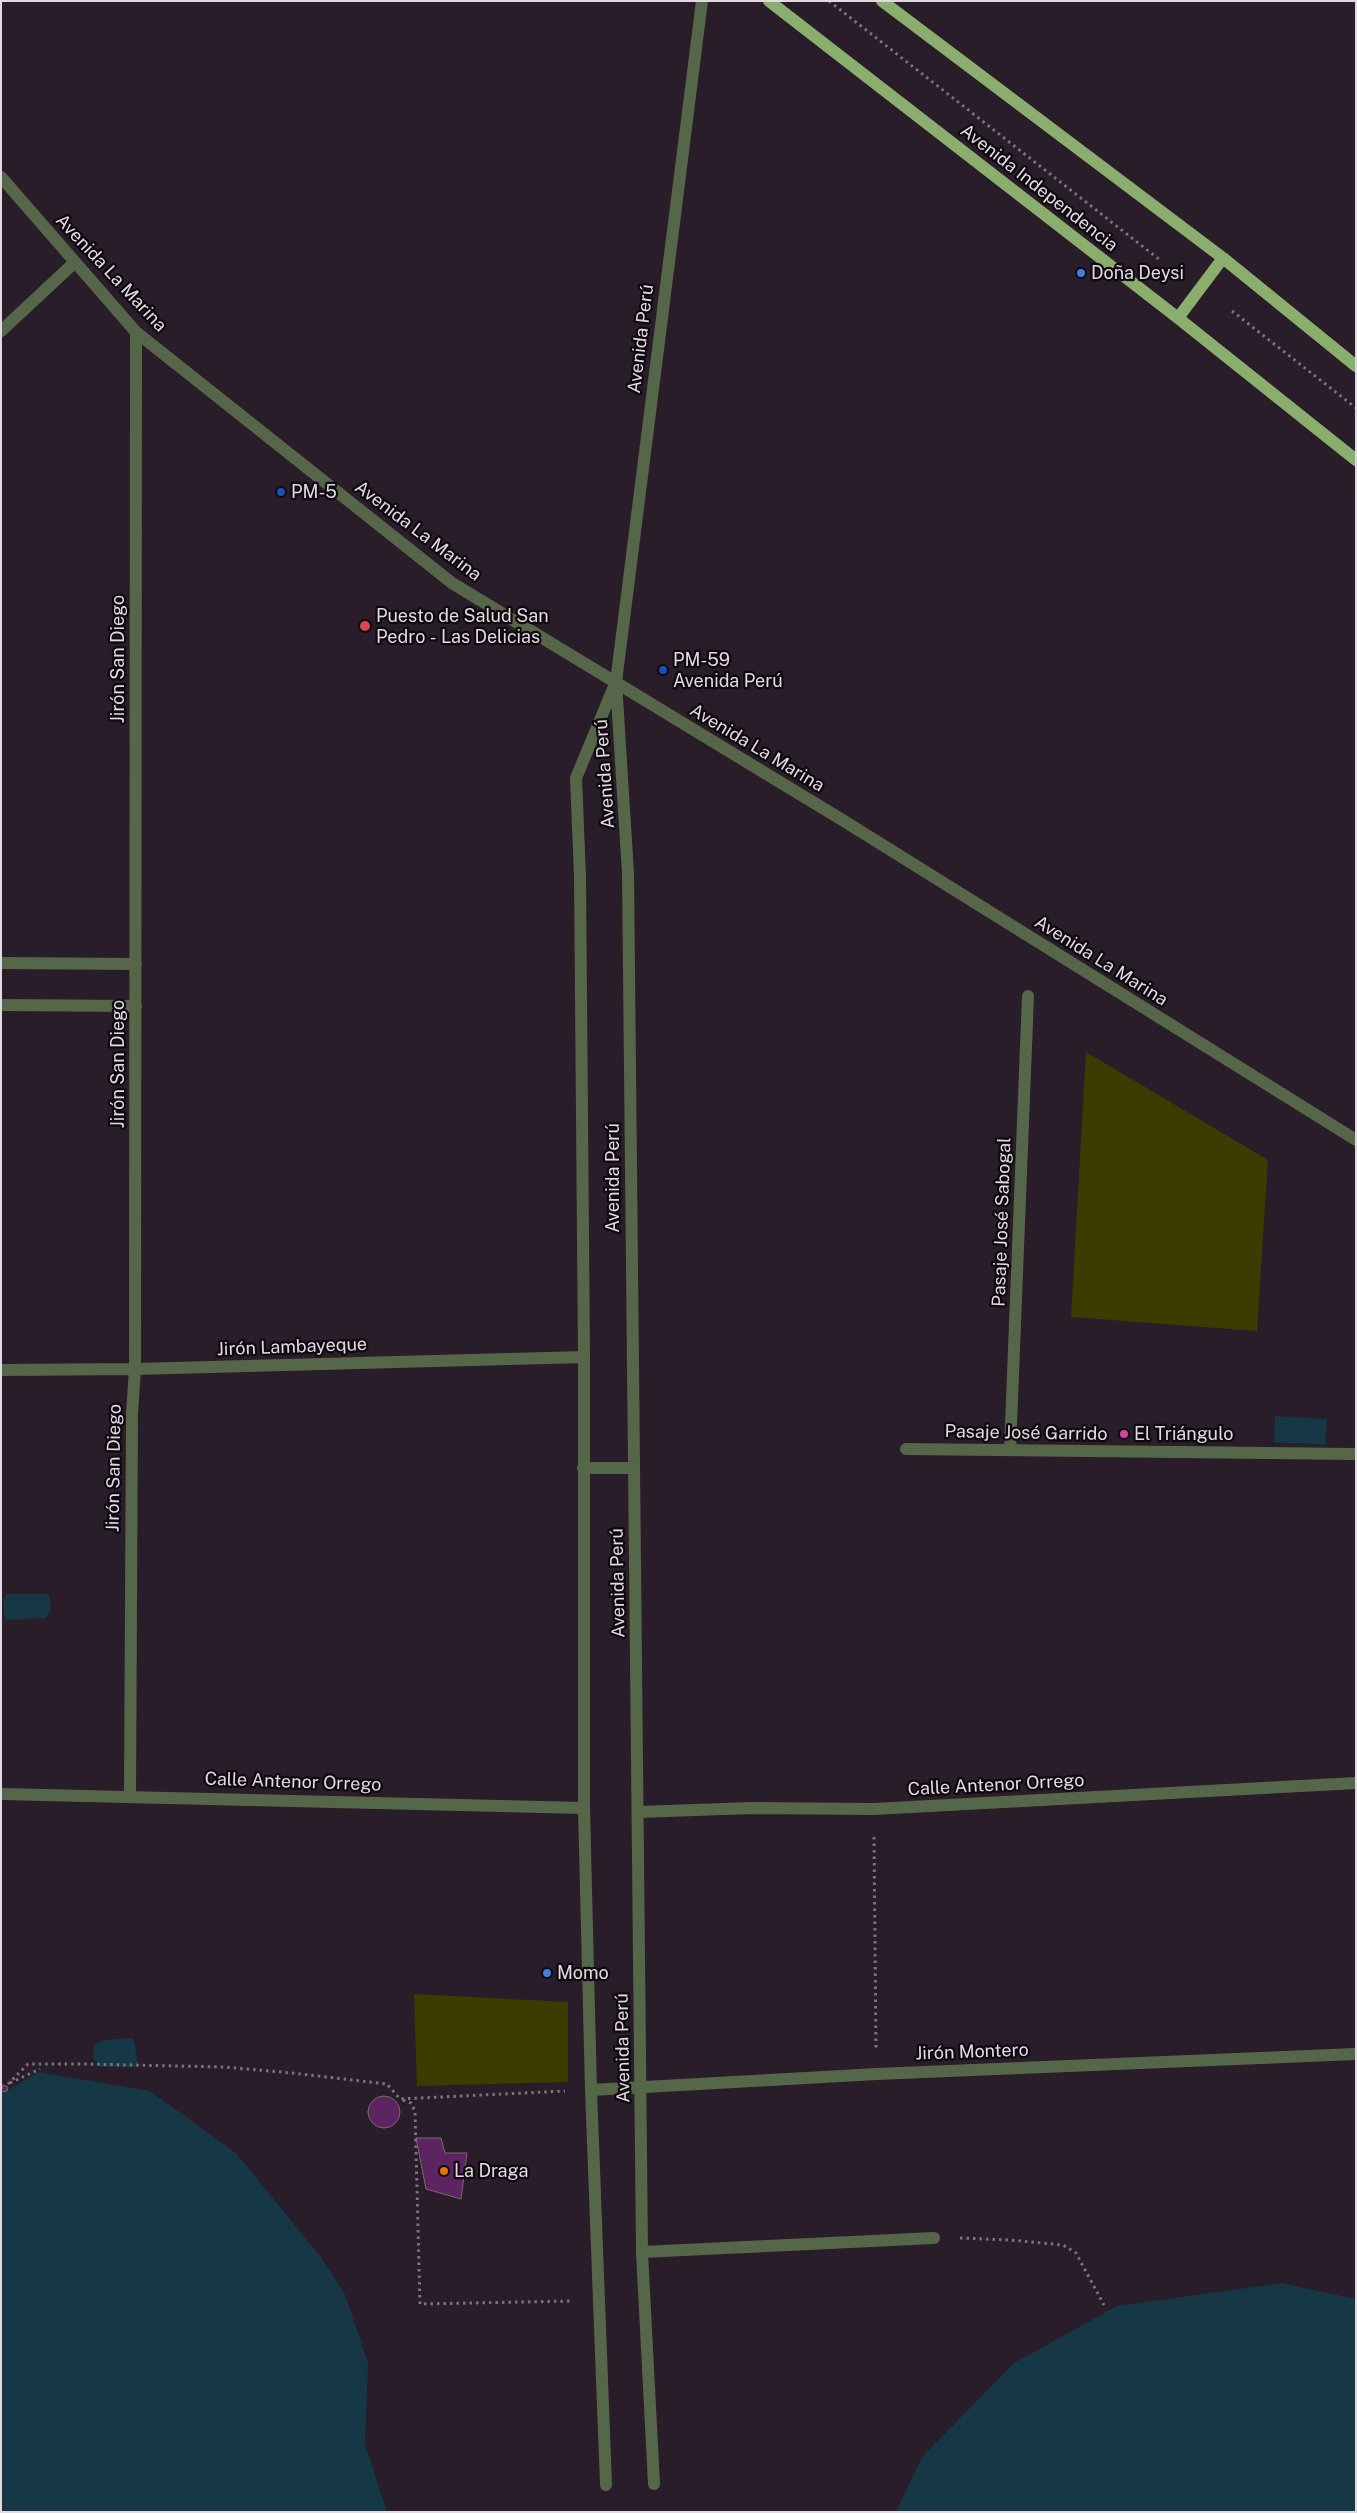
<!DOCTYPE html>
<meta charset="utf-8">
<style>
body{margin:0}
#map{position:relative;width:1357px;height:2513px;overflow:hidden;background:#281d28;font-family:"Public Sans",sans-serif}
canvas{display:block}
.frame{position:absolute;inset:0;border:2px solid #e2dae2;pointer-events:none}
</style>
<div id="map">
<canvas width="1357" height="2513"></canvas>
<div class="frame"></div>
</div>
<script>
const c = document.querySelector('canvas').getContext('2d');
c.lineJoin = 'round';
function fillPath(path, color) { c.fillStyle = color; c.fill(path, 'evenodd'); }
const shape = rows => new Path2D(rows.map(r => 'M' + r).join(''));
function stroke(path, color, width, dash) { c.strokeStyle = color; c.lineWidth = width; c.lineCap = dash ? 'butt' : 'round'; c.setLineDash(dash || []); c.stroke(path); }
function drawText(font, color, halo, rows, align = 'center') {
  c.font = font + ' "Public Sans",sans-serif'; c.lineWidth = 4.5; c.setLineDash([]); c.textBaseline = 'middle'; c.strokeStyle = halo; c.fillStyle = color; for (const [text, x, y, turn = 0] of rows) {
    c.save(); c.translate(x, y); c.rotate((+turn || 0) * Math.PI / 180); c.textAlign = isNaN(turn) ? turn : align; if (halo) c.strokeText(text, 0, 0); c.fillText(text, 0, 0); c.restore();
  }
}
fillPath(shape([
 [1086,1052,1268,1160,1257,1331,1071,1317],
 [414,1994,568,2002,568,2082,417,2086]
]), '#3b3c00');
fillPath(shape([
 [1275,1416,1327,1419,1325,1445,1274,1442],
 [6,1594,49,1594,51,1609,46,1618,5,1620,3,1604],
 [133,2038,139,2067,99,2067,93,2058,94,2044,106,2040],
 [39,2072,150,2091,236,2153,320,2256,345,2294,368,2363,365,2444,387,2512,1,2512,1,2094],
 [1282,2283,1356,2299,1356,2512,896,2512,922,2457,1014,2363,1117,2306]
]), '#163745');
const building = shape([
 [3,2085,8,2087,7,2091,1,2092,3,2085],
 '368 2112a16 16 0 1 1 32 0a16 16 0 1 1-32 0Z',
 [416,2138,441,2138,445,2153,467,2153,461,2199,426,2189,416,2138]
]);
fillPath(building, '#5c2560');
stroke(building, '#776977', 1);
stroke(shape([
 [829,1,1160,260],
 [1232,311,1356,408],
 [874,1837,876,2048],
 [10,2083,40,2069],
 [8,2084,28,2064,85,2064,224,2067,292,2073,387,2084,400,2099,565,2091],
 [403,2100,411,2103,415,2111,420,2304,573,2301],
 [960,2238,1010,2240,1063,2245,1076,2253,1104,2305]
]), '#7c737c', 3, [2.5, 4]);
stroke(shape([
 [1,177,136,332,452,583,844,821,1356,1140],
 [1,331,74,263],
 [1,963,136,964],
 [1,1005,136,1006],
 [1,1370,135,1369,584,1357],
 [906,1449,1356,1454],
 [1010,1450,1028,996],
 [583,1468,634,1468],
 [1,1794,584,1808],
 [130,1795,132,1414,135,1369,136,332],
 [638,1812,752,1808,874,1809,1356,1783],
 [591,2090,877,2074,1356,2054],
 [642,2252,934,2238],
 [654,2484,642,2252,628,873,616,682,702,1],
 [606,2485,591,2090,584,1808,584,1357,580,876,576,778,615,684]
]), '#566749', 12);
stroke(shape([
 [769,1,1178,318,1356,460],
 [882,1,1223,258,1356,366],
 [1178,318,1223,258]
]), '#8aae6e', 12);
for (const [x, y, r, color] of [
 [1081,273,5,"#3f7fe0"],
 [281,492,5,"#1a4fb4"],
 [365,626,6,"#e0444e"],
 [663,670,5,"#1a4fb4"],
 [1124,1434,5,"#d1479c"],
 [547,1973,5,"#3f7fe0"],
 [444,2171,5,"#e8710a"]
]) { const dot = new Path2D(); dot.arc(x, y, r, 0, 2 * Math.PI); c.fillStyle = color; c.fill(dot); stroke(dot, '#0e090e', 2); }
drawText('18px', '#e2dae2', '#0e090e', [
 ["Avenida Independencia",1039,188,38],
 ["Avenida La Marina",111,273,47],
 ["Avenida Perú",641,339,-83],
 ["Avenida La Marina",418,531,37],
 ["Jirón San Diego",118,659,-90],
 ["Avenida La Marina",757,748,31],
 ["Avenida Perú",605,774,-94],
 ["Avenida La Marina",1101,961,32],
 ["Jirón San Diego",118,1064,-90],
 ["Avenida Perú",613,1178,-90],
 ["Pasaje José Sabogal",1002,1222,-88],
 ["Jirón Lambayeque",292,1347,-2],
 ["Pasaje José Garrido",1026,1433,1],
 ["Jirón San Diego",114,1468,-89],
 ["Avenida Perú",618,1583,-91],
 ["Calle Antenor Orrego",293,1782,2],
 ["Calle Antenor Orrego",996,1785,-3],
 ["Avenida Perú",623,2048,-91],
 ["Jirón Montero",972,2052,-2]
]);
drawText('18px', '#e2dae2', '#0e090e', [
 ["Doña Deysi",1091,273],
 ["PM-5",291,492],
 ["Puesto de Salud San",376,616],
 ["Pedro - Las Delicias",376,637],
 ["PM-59",673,660],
 ["Avenida Perú",673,681],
 ["El Triángulo",1134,1434],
 ["Momo",557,1973],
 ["La Draga",454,2171]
], 'left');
</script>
